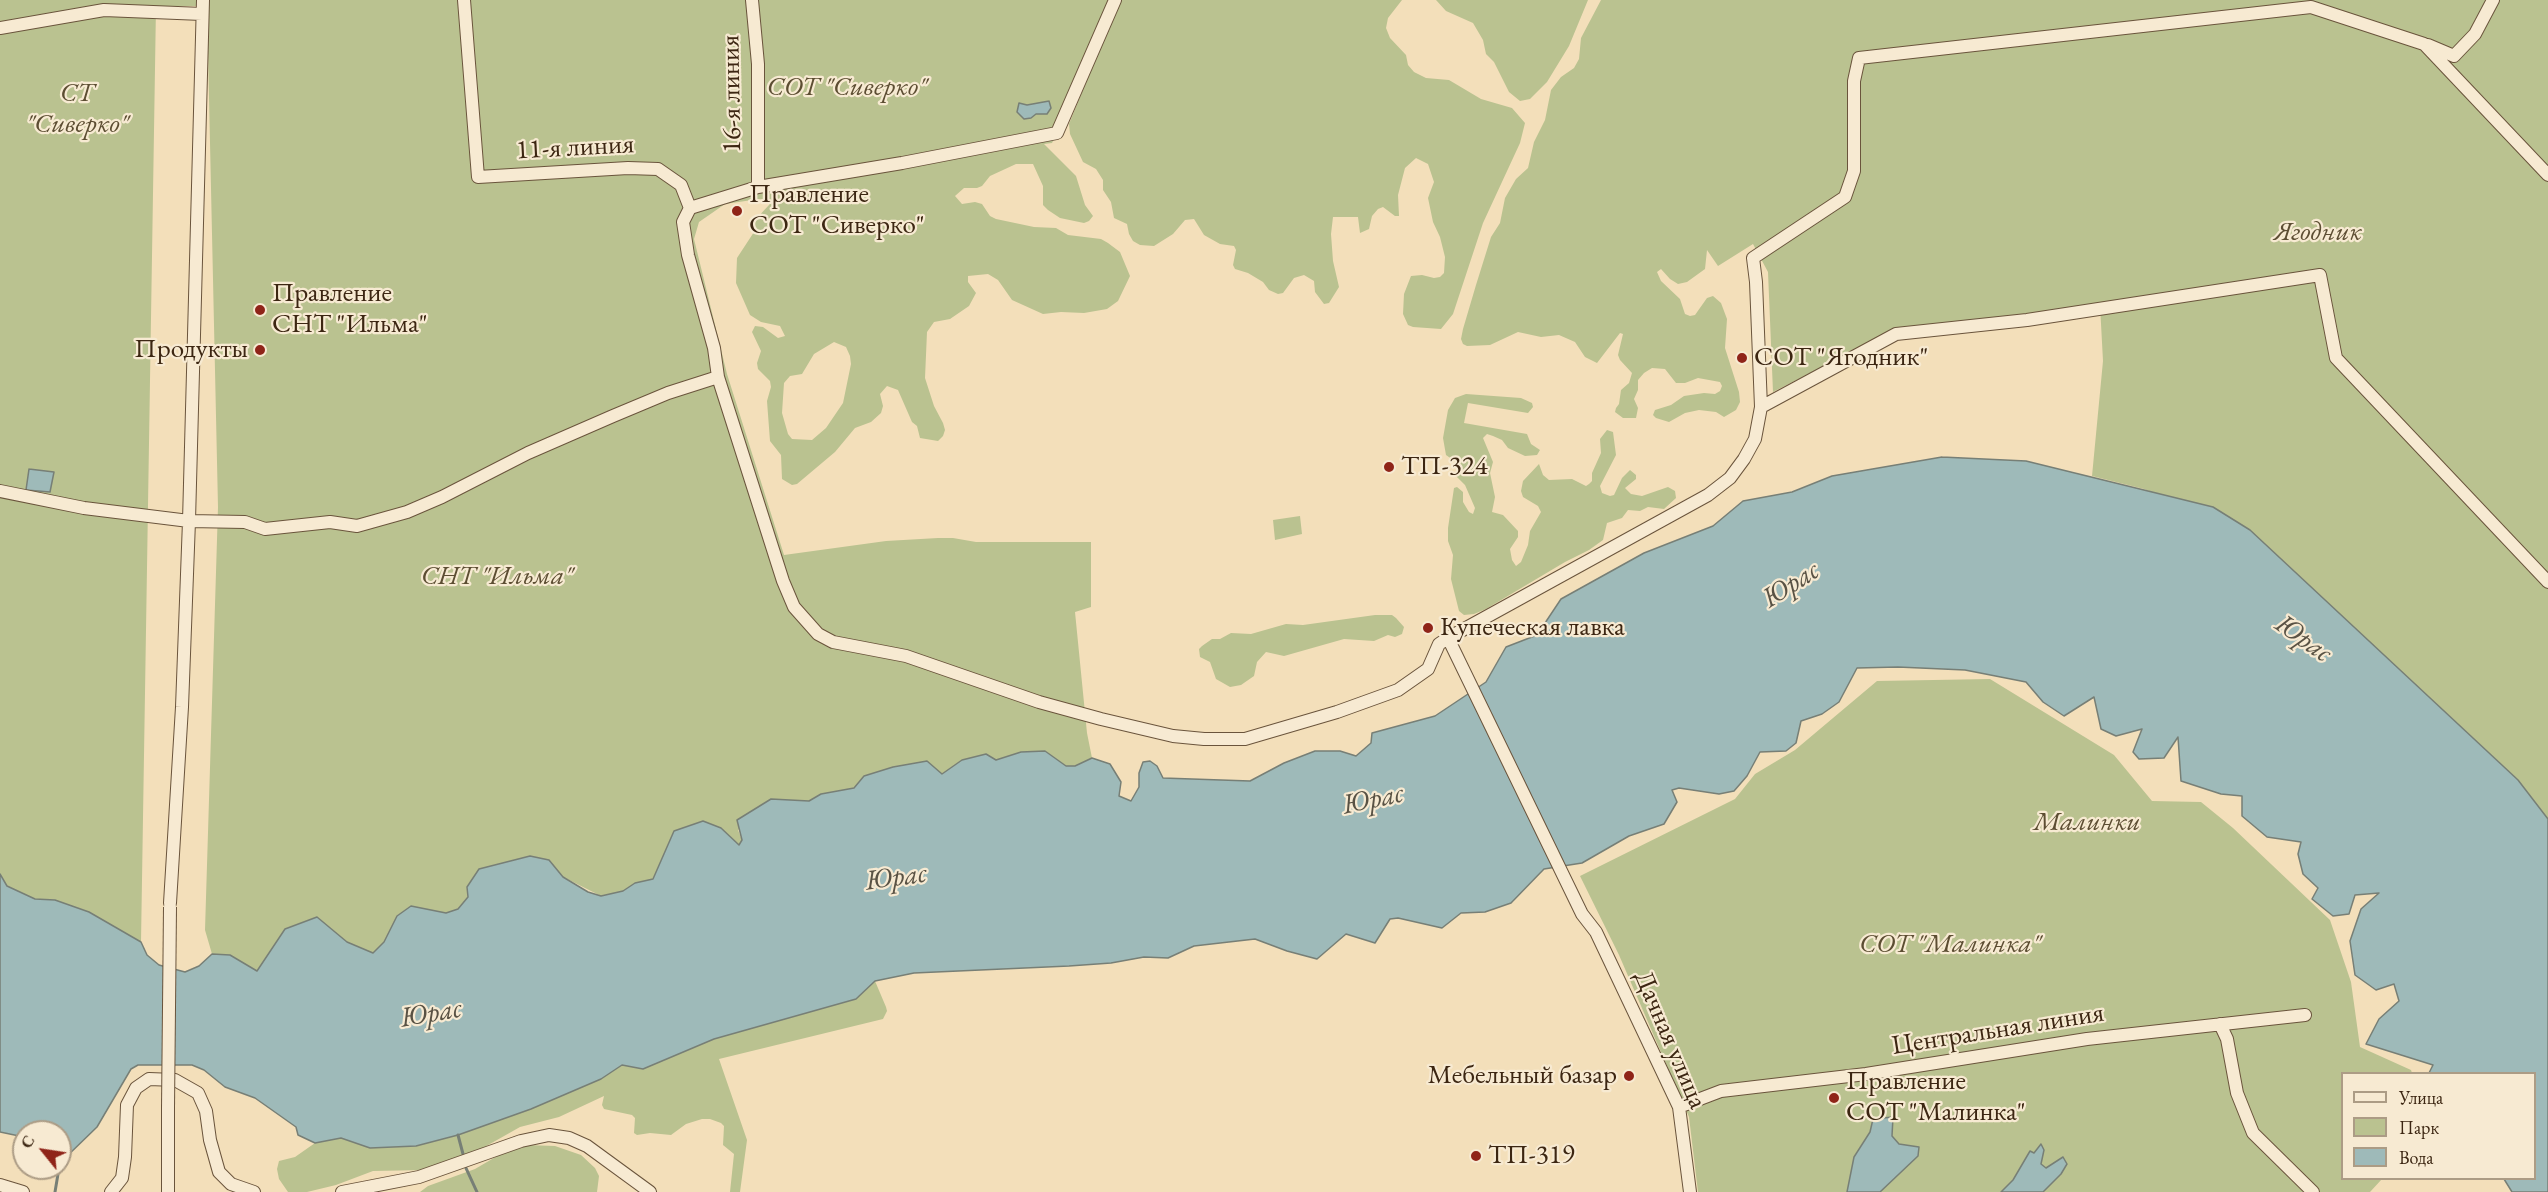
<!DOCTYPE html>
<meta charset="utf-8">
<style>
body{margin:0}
#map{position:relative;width:2548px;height:1192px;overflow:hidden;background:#f3dfba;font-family:"EB Garamond",serif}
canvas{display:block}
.legend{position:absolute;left:2341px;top:1072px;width:195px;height:108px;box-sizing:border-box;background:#f7ead2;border:2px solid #ac9c85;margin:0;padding:8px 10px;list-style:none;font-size:18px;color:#3c2612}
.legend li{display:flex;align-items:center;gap:12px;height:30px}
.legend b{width:30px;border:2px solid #ac9c85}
.north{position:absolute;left:12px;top:1120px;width:60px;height:60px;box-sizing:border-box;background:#f7ead2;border:2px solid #ac9c85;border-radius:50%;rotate:300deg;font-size:16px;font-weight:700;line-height:24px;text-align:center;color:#3c2612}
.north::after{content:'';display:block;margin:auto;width:21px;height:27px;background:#8f2418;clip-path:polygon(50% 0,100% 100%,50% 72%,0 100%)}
</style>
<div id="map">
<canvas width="2548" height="1192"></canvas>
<ul class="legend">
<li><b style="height:8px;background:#f7ead2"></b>Улица</li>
<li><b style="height:16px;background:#bac290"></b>Парк</li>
<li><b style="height:16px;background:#9ebab9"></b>Вода</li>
</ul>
<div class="north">С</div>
</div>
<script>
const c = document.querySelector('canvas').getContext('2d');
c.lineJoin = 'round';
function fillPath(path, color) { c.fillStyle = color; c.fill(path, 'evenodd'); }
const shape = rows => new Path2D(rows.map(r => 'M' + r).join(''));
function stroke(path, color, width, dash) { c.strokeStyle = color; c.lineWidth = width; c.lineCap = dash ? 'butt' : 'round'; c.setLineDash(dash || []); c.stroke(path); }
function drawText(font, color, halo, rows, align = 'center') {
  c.font = font + ' "EB Garamond",serif'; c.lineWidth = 4.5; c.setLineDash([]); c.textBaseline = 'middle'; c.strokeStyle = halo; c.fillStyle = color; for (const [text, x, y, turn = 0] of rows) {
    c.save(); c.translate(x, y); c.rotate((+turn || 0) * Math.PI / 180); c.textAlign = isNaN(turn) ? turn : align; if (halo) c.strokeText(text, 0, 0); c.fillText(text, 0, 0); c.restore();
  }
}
fillPath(shape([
 [0,0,1402,0,1388,18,1386,28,1390,38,1406,55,1408,65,1414,72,1426,78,1449,80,1481,99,1512,108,1525,123,1520,143,1483,223,1453,314,1441,329,1413,327,1408,325,1403,314,1404,294,1411,276,1422,275,1434,278,1440,277,1444,273,1445,257,1440,237,1433,222,1428,198,1434,182,1428,164,1416,158,1405,168,1398,195,1399,216,1395,216,1383,207,1378,209,1372,216,1369,229,1360,233,1358,217,1333,217,1331,234,1333,261,1339,287,1329,303,1324,304,1315,292,1314,281,1304,275,1294,278,1283,293,1278,294,1269,290,1263,282,1248,273,1235,269,1233,265,1236,250,1234,246,1220,244,1204,235,1194,219,1185,220,1173,234,1154,246,1140,245,1133,241,1129,234,1127,224,1114,218,1111,202,1103,190,1103,180,1096,169,1083,162,1070,134,1069,124,1102,43,1052,143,1044,144,1076,176,1085,205,1093,216,1089,221,1084,223,1060,218,1048,210,1043,205,1043,186,1033,164,1016,164,990,176,982,186,977,188,964,188,955,196,962,204,975,202,982,204,990,216,996,219,1034,227,1056,228,1068,235,1101,239,1108,243,1120,252,1130,276,1118,301,1107,309,1084,313,1061,312,1043,314,1012,300,998,280,988,274,968,276,968,282,976,293,969,306,950,319,934,322,927,332,925,378,934,406,943,423,945,430,943,436,938,441,920,438,917,426,912,422,898,390,887,386,880,394,883,406,881,413,871,422,855,428,835,452,797,484,792,485,782,479,781,455,770,441,767,401,771,387,770,381,758,369,757,363,761,351,752,332,755,326,763,327,778,338,785,336,780,326,761,322,750,315,736,283,737,258,754,232,755,220,769,205,770,200,759,199,725,204,699,222,694,239,727,374,784,555,886,541,938,538,953,538,976,542,1091,542,1091,607,1075,612,1087,733,1092,758,1075,766,1065,766,1045,751,1021,752,996,760,986,754,962,760,942,774,893,767,865,776,854,788,821,794,809,801,771,799,738,830,742,840,739,845,721,828,703,821,674,831,653,879,635,883,623,891,601,896,563,877,549,860,530,856,479,869,468,897,458,909,446,913,411,907,397,916,384,942,373,953,347,942,317,917,285,929,257,971,230,955,212,954,205,930,218,507,207,6,156,6,141,942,89,912,55,900,35,899,7,886,0,874],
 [834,342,846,347,850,356,851,364,843,403,826,428,812,440,792,439,788,434,782,413,784,383,790,376,802,374,814,354],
 [1436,0,1588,0,1569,46,1547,82,1530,99,1520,101,1509,92,1494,62,1486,54,1483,40,1473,23,1446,11],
 [1601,0,2548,0,2548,820,2518,780,2250,530,2144,489,2092,476,2103,361,2100,305,1894,330,1773,392,1768,272,1753,244,1718,266,1707,250,1705,269,1687,282,1678,284,1670,279,1661,269,1657,272,1661,281,1680,299,1685,314,1690,316,1695,315,1707,298,1713,296,1721,303,1727,319,1725,348,1739,392,1740,402,1736,410,1724,417,1716,412,1699,410,1685,413,1669,422,1656,418,1653,415,1655,410,1671,405,1684,396,1704,393,1715,394,1720,391,1722,386,1720,382,1698,378,1685,383,1676,383,1665,369,1652,368,1644,373,1638,380,1638,390,1634,399,1638,408,1636,418,1623,418,1615,412,1616,408,1619,404,1621,390,1629,383,1632,373,1620,360,1618,355,1623,334,1620,333,1597,363,1585,357,1575,342,1559,335,1541,337,1518,332,1490,345,1467,346,1463,344,1461,339,1463,329,1476,285,1491,237,1500,223,1505,198,1516,179,1528,168,1534,142,1545,120,1551,90,1561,77,1574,68,1579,59,1581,38],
 [1466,394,1521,398,1532,403,1533,407,1528,413,1468,403,1464,423,1527,434,1531,444,1540,450,1537,455,1525,456,1508,448,1502,440,1493,436,1487,434,1483,438,1493,462,1490,473,1495,497,1492,512,1503,515,1518,531,1518,537,1510,549,1512,560,1516,566,1521,562,1528,545,1530,531,1541,512,1538,506,1523,497,1521,491,1523,481,1539,464,1543,475,1549,480,1572,479,1586,486,1589,484,1592,481,1592,473,1601,453,1600,439,1607,430,1613,432,1616,455,1600,486,1602,493,1610,496,1614,495,1622,478,1630,470,1636,475,1636,479,1625,488,1631,494,1642,496,1668,487,1675,491,1676,498,1664,509,1648,507,1640,511,1628,510,1622,518,1607,523,1603,540,1589,550,1565,562,1486,609,1474,614,1464,615,1459,611,1451,579,1453,555,1448,541,1448,528,1454,488,1457,487,1463,492,1463,502,1469,512,1473,514,1475,508,1465,485,1456,476,1456,462,1446,455,1443,438,1448,410,1455,398],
 [1300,516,1302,534,1275,540,1273,520],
 [1375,615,1392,615,1396,618,1404,627,1402,634,1395,637,1388,635,1374,641,1344,639,1284,656,1266,652,1257,662,1254,676,1241,685,1230,687,1216,679,1210,662,1200,657,1199,649,1202,646,1212,639,1220,639,1231,633,1251,634,1286,624,1303,625],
 [1990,679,2114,755,2152,801,2201,802,2233,828,2330,920,2351,982,2360,1047,2411,1070,2412,1073,2342,1074,2342,1178,2382,1179,2370,1192,1698,1192,1689,1117,1619,955,1580,876,1735,799,1755,774,1795,750,1877,681],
 [875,981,886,1007,887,1011,883,1019,719,1059,747,1140,740,1192,730,1192,734,1154,723,1145,724,1126,721,1123,710,1119,702,1119,686,1124,671,1135,650,1133,637,1135,634,1133,635,1118,632,1115,604,1109,602,1105,604,1096,559,1117,520,1127,474,1153,426,1170,373,1171,336,1185,307,1192,288,1192,279,1179,277,1169,279,1161,295,1157,315,1143,341,1138,370,1148,416,1146,458,1135,531,1109,601,1079,622,1065,643,1069,714,1039,856,999],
 [526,1145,555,1146,581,1155,595,1168,599,1176,597,1192,420,1192,428,1186,475,1169,499,1155]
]), '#bac290');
const water = shape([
 [1049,101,1051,108,1047,114,1036,114,1031,118,1024,119,1017,112,1019,103,1027,105,1049,101],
 [1942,457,2026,461,2213,507,2250,530,2518,780,2548,819,2548,1192,2512,1192,2504,1179,2534,1178,2534,1074,2429,1073,2433,1065,2366,1044,2379,1019,2399,1001,2394,984,2376,990,2355,975,2350,941,2361,909,2379,893,2355,895,2349,914,2333,916,2312,899,2318,888,2303,874,2298,854,2301,842,2267,837,2242,816,2242,796,2221,794,2181,781,2178,737,2164,758,2139,759,2133,752,2142,729,2116,736,2101,729,2094,697,2064,716,2043,702,2026,682,1965,670,1898,667,1857,668,1839,702,1822,714,1801,721,1796,743,1786,751,1760,752,1747,776,1734,791,1719,794,1679,788,1672,790,1677,802,1664,824,1629,836,1582,863,1544,869,1511,903,1485,912,1461,913,1442,928,1398,918,1390,919,1375,943,1346,934,1317,959,1287,951,1255,939,1194,946,1168,958,1144,957,1111,963,1069,966,914,973,875,981,856,999,714,1039,643,1069,622,1065,601,1079,531,1109,458,1135,416,1146,370,1148,341,1138,315,1143,298,1135,296,1127,255,1098,225,1087,204,1070,192,1065,138,1065,131,1069,97,1127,63,1160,60,1160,60,1132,24,1132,24,1137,0,1132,0,874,7,886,35,899,55,900,89,912,141,942,147,955,159,965,185,972,199,966,212,954,230,955,257,971,285,929,317,917,347,942,373,953,384,942,397,916,411,906,446,913,458,909,468,897,467,887,479,869,530,856,549,860,563,877,588,892,601,896,623,891,635,883,653,879,674,831,703,821,721,828,739,845,742,840,737,820,771,799,809,801,821,794,854,788,864,776,893,767,927,761,942,774,962,760,986,754,996,760,1021,752,1045,751,1066,766,1075,766,1092,758,1110,764,1121,782,1119,796,1131,801,1139,787,1139,773,1143,762,1150,761,1157,766,1163,778,1250,781,1284,763,1315,751,1340,751,1356,756,1371,743,1372,733,1435,716,1486,682,1506,647,1537,635,1561,599,1644,553,1713,526,1743,501,1792,492,1832,476,1942,457],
 [29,469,54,472,50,492,26,490,29,469],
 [1893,1117,1892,1136,1899,1144,1919,1147,1918,1156,1880,1192,1847,1192,1854,1157,1870,1132,1873,1119,1893,1117],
 [2041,1144,2044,1150,2041,1164,2046,1168,2063,1157,2067,1164,2061,1174,2043,1192,2001,1192,2013,1180,2030,1151,2034,1153,2041,1144]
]);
fillPath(water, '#9ebab9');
stroke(water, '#777f76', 1.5);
stroke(shape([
 [458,1135,463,1154],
 [60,1164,61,1160],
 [466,1168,477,1192],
 [55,1192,59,1168]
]), '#777f76', 3);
const minor = shape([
 [464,0,478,177,628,168,658,169,681,185,690,208],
 [752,0,758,64,758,187],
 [0,28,104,10,202,14],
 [2428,45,2454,56,2475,34,2493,0],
 [718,377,714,348,688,255,683,222,690,208,758,187,902,163,1057,133,1115,0],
 [1761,407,1896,334,2027,320,2320,275,2336,358,2548,582],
 [0,491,84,508,189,521,245,522,265,529,330,522,357,526,407,512,442,497,528,453,613,416,668,393,718,377,783,581,794,607,818,634,833,642,906,656,1039,702,1101,719,1173,736,1204,739,1245,739,1337,712,1398,690,1428,669,1439,644,1448,638,1708,495,1730,478,1744,459,1755,439,1761,407,1756,282,1753,258,1845,197,1854,171,1854,81,1859,58,2311,7,2424,44,2548,175],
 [1448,638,1582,914,1596,932,1679,1107,1690,1192],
 [170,903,182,707,189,521,203,0],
 [2220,1024,2227,1039,2237,1093,2253,1133,2313,1192],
 [1679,1107,1721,1091,1866,1074,2087,1039,2305,1015],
 [0,1185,23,1192],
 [111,1192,122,1178,125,1157,127,1105,136,1088,149,1079,175,1080,198,1093,206,1111,210,1140,219,1172,231,1184,254,1192],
 [168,1192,168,1108],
 [342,1192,419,1177,521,1141,549,1135,569,1138,587,1146,650,1192]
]);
stroke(minor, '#6a543c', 14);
stroke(minor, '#f7ead2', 12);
const minorBridge = shape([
 [168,1108,170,907]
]);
stroke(minorBridge, '#6a543c', 14, []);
stroke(minorBridge, '#f7ead2', 12);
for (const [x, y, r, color] of [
 [737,211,6,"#8f2418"],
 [260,310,6,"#8f2418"],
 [260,350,6,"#8f2418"],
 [1742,358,6,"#8f2418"],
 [1389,467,6,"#8f2418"],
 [1428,628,6,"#8f2418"],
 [1629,1076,6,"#8f2418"],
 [1834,1098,6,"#8f2418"],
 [1476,1156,6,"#8f2418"]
]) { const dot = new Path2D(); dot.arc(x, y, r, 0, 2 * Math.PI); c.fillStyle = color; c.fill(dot); stroke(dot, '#f7ead2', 2); }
drawText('italic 27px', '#5c4d32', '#f7ead2', [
 ["СОТ \"Сиверко\"",847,88],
 ["СТ",77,94],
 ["\"Сиверко\"",77,125],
 ["Ягодник",2318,233],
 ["СНТ \"Ильма\"",497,577],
 ["Малинки",2087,823],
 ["СОТ \"Малинка\"",1950,945]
]);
drawText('27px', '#3c2612', '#f7ead2', [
 ["16-я линия",732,94,-91],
 ["11-я линия",575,148,-3],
 ["Центральная линия",1998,1030,-9],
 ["Дачная улица",1670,1040,67]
]);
drawText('27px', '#3c2612', '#f7ead2', [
 ["Правление",749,195],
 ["СОТ \"Сиверко\"",749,226],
 ["Правление",272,294],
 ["СНТ \"Ильма\"",272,325],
 ["Продукты",248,350,"right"],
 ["СОТ \"Ягодник\"",1754,358],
 ["ТП-324",1401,467],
 ["Купеческая лавка",1440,628],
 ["Мебельный базар",1617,1076,"right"],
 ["Правление",1846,1082],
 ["СОТ \"Малинка\"",1846,1113],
 ["ТП-319",1488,1156]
], 'left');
drawText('italic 28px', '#595244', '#f7ead2', [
 ["Юрас",1791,585,-33],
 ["Юрас",2303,639,35],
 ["Юрас",1373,800,-12],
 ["Юрас",896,878,-8],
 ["Юрас",431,1014,-10]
]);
</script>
